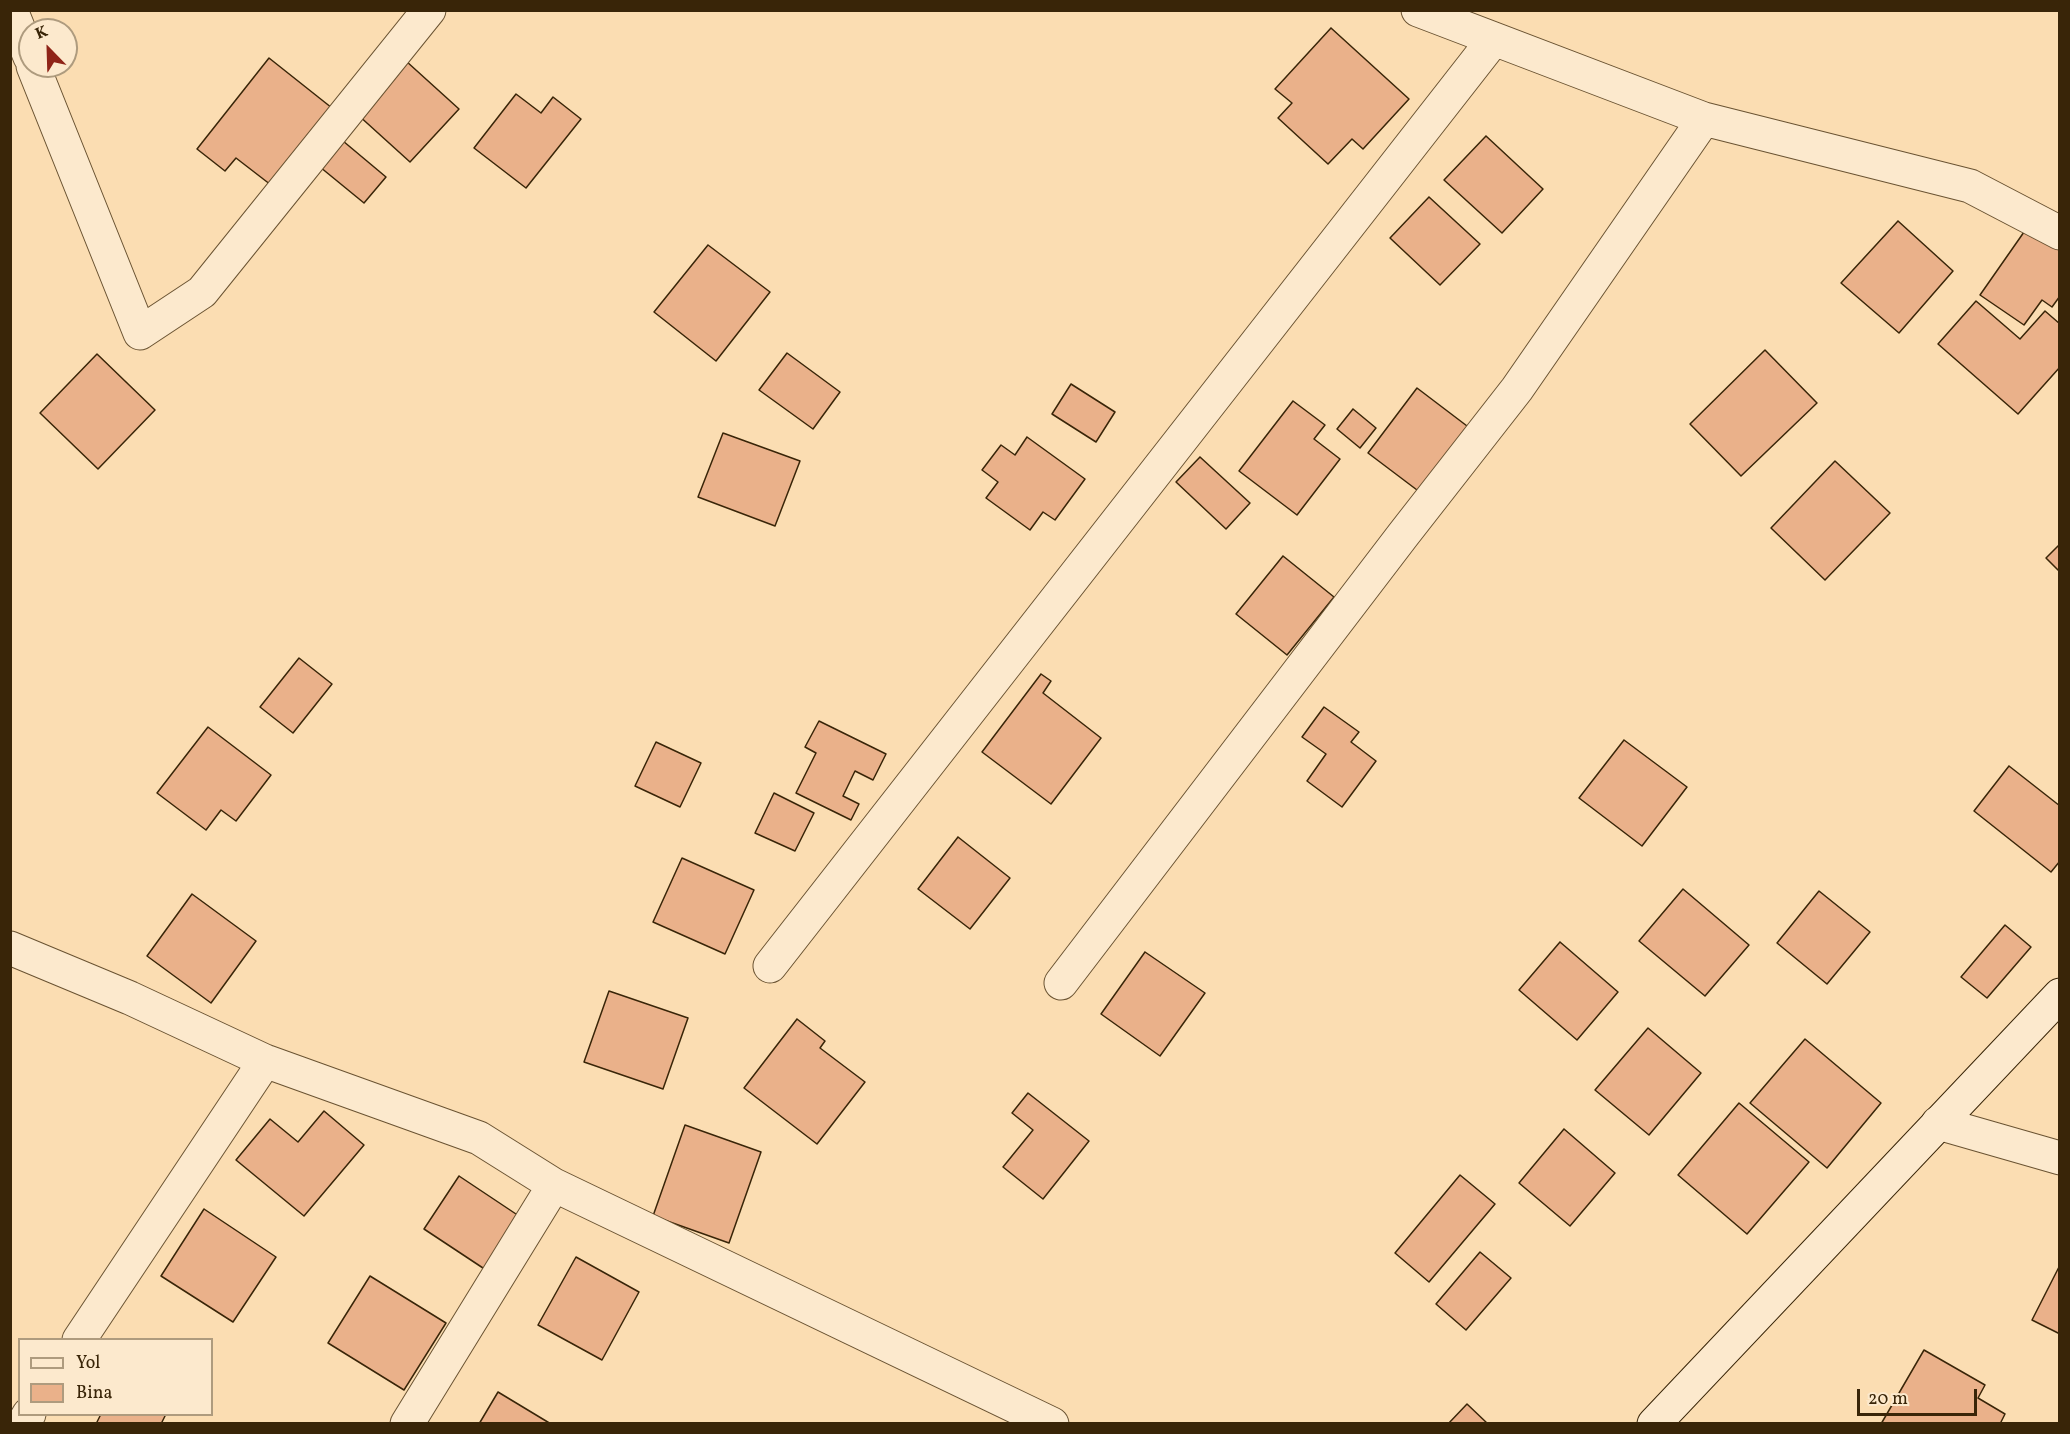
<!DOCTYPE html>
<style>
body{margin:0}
#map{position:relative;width:2070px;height:1434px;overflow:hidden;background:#fbddb2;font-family:Vollkorn,serif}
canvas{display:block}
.frame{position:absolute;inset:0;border:12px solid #392508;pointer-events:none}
.legend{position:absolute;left:18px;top:1338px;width:195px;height:78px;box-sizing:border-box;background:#fce9cd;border:2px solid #ae9b7e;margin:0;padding:8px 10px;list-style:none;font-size:18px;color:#392508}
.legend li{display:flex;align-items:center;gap:12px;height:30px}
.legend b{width:30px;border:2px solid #ae9b7e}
.north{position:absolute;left:18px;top:18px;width:60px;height:60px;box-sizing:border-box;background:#fce9cd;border:2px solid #ae9b7e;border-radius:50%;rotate:337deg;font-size:16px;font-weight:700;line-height:24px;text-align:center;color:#392508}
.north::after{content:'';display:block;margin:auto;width:21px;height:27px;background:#8f2418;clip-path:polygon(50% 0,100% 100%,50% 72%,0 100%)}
.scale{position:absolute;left:1857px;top:1389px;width:120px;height:27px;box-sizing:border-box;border:3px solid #392508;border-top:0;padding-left:8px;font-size:18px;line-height:21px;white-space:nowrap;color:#392508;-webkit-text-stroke:4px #fce9cd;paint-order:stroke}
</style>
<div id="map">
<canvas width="2070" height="1434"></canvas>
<div class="frame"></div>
<ul class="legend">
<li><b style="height:8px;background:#fce9cd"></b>Yol</li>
<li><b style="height:16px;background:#eab18a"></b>Bina</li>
</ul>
<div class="north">K</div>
<div class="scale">20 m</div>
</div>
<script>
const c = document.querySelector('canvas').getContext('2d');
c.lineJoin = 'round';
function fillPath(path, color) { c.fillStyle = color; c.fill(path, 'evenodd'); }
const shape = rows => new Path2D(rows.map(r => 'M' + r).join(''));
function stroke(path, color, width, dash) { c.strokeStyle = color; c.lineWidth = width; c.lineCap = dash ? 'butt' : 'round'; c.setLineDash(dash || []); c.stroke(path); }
const building = shape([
 [1331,28,1409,99,1363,149,1352,139,1328,164,1278,118,1292,103,1275,89,1331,28],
 [269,58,332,108,271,185,236,158,225,171,197,149,269,58],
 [406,61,459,109,410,162,357,114,406,61],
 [516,94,541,113,553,97,581,119,526,188,474,148,516,94],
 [1486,136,1543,189,1502,233,1444,180,1486,136],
 [343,141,386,177,364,203,320,167,343,141],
 [1429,197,1480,244,1440,285,1390,238,1429,197],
 [1898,221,1953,271,1899,333,1841,283,1898,221],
 [2031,222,2060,242,2060,296,2052,307,2042,300,2024,325,1980,295,2031,222],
 [708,245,770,292,716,361,654,312,708,245],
 [1976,301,2020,339,2045,311,2060,324,2060,367,2018,414,1938,344,1976,301],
 [1765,350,1817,403,1741,476,1690,424,1765,350],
 [787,353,840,392,813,429,759,390,787,353],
 [97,354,155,410,98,469,40,413,97,354],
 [1071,384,1115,412,1096,442,1052,414,1071,384],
 [1417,388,1471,429,1421,493,1368,453,1417,388],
 [1293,401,1325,425,1314,439,1340,459,1297,515,1239,471,1293,401],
 [1353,409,1376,428,1360,448,1337,429,1353,409],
 [723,433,800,461,775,526,698,497,723,433],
 [1027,437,1085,479,1055,520,1043,512,1030,530,986,498,998,482,982,470,1001,445,1015,455,1027,437],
 [1200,457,1250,503,1226,529,1176,482,1200,457],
 [1835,461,1890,513,1825,580,1771,528,1835,461],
 [2060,544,2060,572,2046,558,2060,544],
 [1283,556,1334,597,1287,655,1236,614,1283,556],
 [299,658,332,684,293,733,260,707,299,658],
 [1041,674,1051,681,1043,693,1101,738,1051,804,982,752,1041,674],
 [1324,707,1359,732,1351,742,1376,761,1342,807,1307,781,1326,754,1302,737,1324,707],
 [819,721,886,754,873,780,855,771,843,796,859,804,851,820,796,793,816,753,805,747,819,721],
 [208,727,271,775,236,821,221,810,206,830,157,793,208,727],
 [1624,740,1687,787,1642,846,1579,798,1624,740],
 [656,742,701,763,680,807,635,786,656,742],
 [2009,766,2060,806,2060,861,2051,872,1974,811,2009,766],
 [774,793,814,813,795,851,755,833,774,793],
 [958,837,1010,878,970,929,918,889,958,837],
 [682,858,754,890,725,954,653,922,682,858],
 [1683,889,1749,945,1705,996,1639,941,1683,889],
 [1819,891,1870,932,1827,984,1777,943,1819,891],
 [192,894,256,941,211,1003,147,956,192,894],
 [2005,925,2031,947,1987,998,1961,977,2005,925],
 [1560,942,1618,992,1577,1040,1519,990,1560,942],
 [1145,952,1205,993,1160,1056,1101,1014,1145,952],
 [609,991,688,1018,663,1089,584,1062,609,991],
 [797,1019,825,1041,820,1048,865,1082,817,1144,744,1088,797,1019],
 [1648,1028,1701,1073,1649,1135,1595,1090,1648,1028],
 [1805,1039,1881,1103,1827,1168,1750,1103,1805,1039],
 [1028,1093,1089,1141,1043,1199,1003,1167,1033,1130,1012,1113,1028,1093],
 [1739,1103,1809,1162,1747,1234,1678,1175,1739,1103],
 [324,1111,364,1145,304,1216,236,1160,270,1119,298,1142,324,1111],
 [685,1125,761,1152,729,1243,653,1216,685,1125],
 [1564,1129,1615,1173,1570,1226,1519,1183,1564,1129],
 [1460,1175,1495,1204,1429,1282,1395,1253,1460,1175],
 [459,1176,522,1218,486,1270,424,1229,459,1176],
 [204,1209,276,1257,233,1322,161,1276,204,1209],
 [1480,1252,1511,1278,1466,1330,1436,1304,1480,1252],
 [576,1257,639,1292,602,1360,538,1325,576,1257],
 [2060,1265,2060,1334,2032,1320,2060,1265],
 [370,1276,446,1323,404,1390,328,1343,370,1276],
 [1924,1350,1985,1385,1978,1398,2005,1414,2000,1424,1881,1424,1924,1350],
 [498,1392,551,1424,479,1424,498,1392],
 [1467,1404,1488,1424,1448,1424,1467,1404],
 [101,1414,166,1414,161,1424,96,1424,101,1414]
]);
fillPath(building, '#eab18a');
stroke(building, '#392508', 1.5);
const street = shape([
 [11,10,30,57],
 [1418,10,1704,119,1970,186,2060,233],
 [33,66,140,333,202,292,429,10],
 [10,948,130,998,265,1061,479,1138,554,1185,1052,1424],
 [770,966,1494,39],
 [1061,983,1403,535,1517,389,1704,119],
 [1938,1123,2060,1158],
 [79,1340,265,1061],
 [23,1424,29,1414],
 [407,1424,554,1185]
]);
const secondary = shape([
 [1654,1424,2060,995]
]);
stroke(street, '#6a5332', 35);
stroke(secondary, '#392508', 35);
stroke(street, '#fce9cd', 33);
stroke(secondary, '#fce9cd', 33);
</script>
